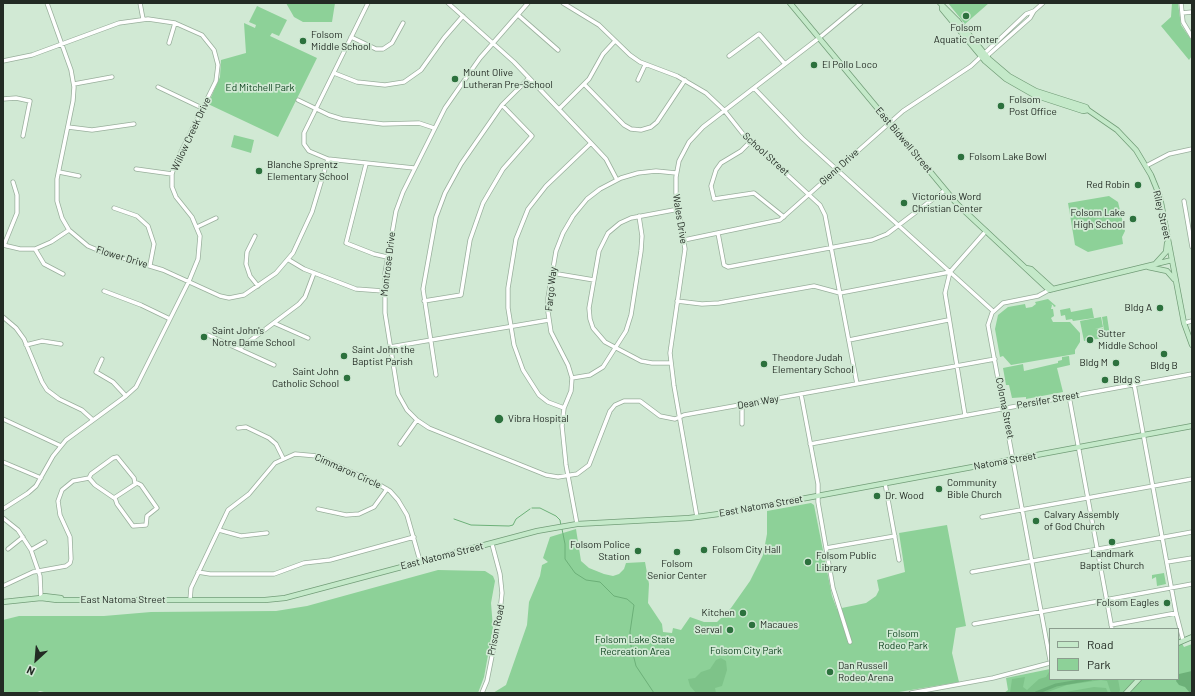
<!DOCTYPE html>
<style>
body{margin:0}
#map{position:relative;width:1195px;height:696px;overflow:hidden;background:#d1e9d4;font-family:Barlow,sans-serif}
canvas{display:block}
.frame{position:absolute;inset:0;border:4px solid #232b24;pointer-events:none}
.legend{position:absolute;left:1049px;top:628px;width:130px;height:52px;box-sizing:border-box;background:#d1e9d4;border:1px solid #8b9d8e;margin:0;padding:5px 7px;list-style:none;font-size:12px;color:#232b24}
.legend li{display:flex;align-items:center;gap:8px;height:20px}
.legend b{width:20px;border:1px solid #8b9d8e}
.north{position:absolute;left:16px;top:640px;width:40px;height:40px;-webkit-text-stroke:3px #d1e9d4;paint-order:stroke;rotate:206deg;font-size:11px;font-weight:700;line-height:16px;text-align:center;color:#232b24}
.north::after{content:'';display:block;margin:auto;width:14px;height:18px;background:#232b24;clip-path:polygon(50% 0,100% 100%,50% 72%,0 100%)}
</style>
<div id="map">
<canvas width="1195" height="696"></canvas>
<div class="frame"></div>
<ul class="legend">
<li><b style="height:5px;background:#c4e9c9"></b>Road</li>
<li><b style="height:11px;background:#8dd198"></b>Park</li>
</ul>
<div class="north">N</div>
</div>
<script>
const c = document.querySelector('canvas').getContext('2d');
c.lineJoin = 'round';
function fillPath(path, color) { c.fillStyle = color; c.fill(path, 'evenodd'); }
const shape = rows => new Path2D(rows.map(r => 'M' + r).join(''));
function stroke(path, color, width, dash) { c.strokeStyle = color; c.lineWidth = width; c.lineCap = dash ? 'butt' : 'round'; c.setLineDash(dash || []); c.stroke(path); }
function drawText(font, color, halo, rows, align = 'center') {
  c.font = font + ' Barlow,sans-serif'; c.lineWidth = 3.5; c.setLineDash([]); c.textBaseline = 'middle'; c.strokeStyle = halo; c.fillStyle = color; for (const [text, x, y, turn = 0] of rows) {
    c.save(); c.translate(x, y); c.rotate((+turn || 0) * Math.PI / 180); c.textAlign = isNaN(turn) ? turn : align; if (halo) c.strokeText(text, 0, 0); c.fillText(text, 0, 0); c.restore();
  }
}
fillPath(shape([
 [286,3,335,3,332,22,303,22,294,17],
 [948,3,989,3,965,24],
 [1172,3,1178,3,1181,25,1192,41,1192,56,1189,60,1161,26,1171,17],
 [257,6,287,20,279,36,272,33,270,36,317,58,278,137,208,104,220,77,221,60,246,53,244,23,255,28,256,25,249,22],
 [234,135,254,140,251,153,231,147],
 [1109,196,1118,202,1125,231,1122,237,1123,244,1088,252,1075,245,1068,203],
 [1048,299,1056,306,1054,307,1053,305,1050,304,1052,305,1051,309,1053,309,1054,316,1051,318,1053,322,1070,322,1080,333,1080,342,1075,350,1075,354,1011,365,1003,356,1000,357,995,329,998,315,1008,307,1025,304,1026,308,1032,307,1036,304,1035,302],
 [1070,308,1071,312,1092,308,1094,318,1073,321,1072,319,1066,320,1065,315,1061,316,1060,310],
 [1107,316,1110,336,1105,337,1102,317],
 [1101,317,1103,327,1095,329,1103,328,1104,338,1084,341,1080,321],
 [1069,356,1070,365,1057,368,1063,392,1026,399,1026,397,1012,398,1009,385,1006,385,1003,368,1023,364,1024,371,1058,363,1058,361,1062,360,1062,357],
 [811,503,814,505,832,596,837,609,866,603,876,596,879,590,877,580,905,572,899,533,947,525,966,626,956,628,952,653,959,682,893,693,493,693,506,685,527,625,529,602,540,576,542,565,548,562,543,558,550,537,576,529,581,561,589,568,604,574,613,576,619,574,624,569,626,563,645,562,649,584,648,603,662,624,663,632,672,633,673,628,681,630,690,617,704,622,717,622,731,608,750,581,763,555,767,534,767,511],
 [438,570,485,571,493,576,495,581,491,603,493,628,484,677,478,693,48,693,40,691,35,693,3,693,3,620,19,616,104,616,151,612,276,611,307,606],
 [1164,573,1166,584,1157,586,1156,577,1152,579,1152,575],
 [1178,636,1184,647,1192,644,1192,693,1004,693,1008,690,1006,678,1050,669,1050,679,1178,679]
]), '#8dd198');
fillPath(shape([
 [721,658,726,661,727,670,722,686,715,688,716,693,696,693,690,686,688,679,695,678,701,672,710,669,716,660],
 [1049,672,1050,679,1118,679,1120,690,1119,693,1111,693,1107,681,1101,680,1067,685,1045,693,1010,693,1012,679,1025,677,1023,687,1027,690,1039,679,1046,677],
 [1094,687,1106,688,1108,693,1060,693]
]), '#7ec389');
fillPath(shape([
 [1192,671,1192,693,1190,693,1185,687,1179,685,1176,681,1179,674]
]), '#6cb078');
stroke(shape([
 [532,508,540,508,556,516,560,520,561,526],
 [454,519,471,525,509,526,513,525,516,519,530,509],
 [562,529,565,544,565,559,575,573,586,580,600,582,614,596,627,599,634,605,630,632,631,646,636,666,654,693]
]), '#6cb078', 1);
stroke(shape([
 [1036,693,1056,685,1091,679]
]), '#6cb078', 3);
const minor = shape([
 [47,3,71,70,74,87,73,101,57,179,57,201,62,218,69,230,88,246,100,251,163,270,220,296,229,298,244,295,276,273,293,253,312,212,328,159],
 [140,3,143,19],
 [368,3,304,133,304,144,309,151,328,159,414,168],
 [448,3,514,62,591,143,606,159,617,180],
 [528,3,480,58,445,108,403,192,396,211,385,273,385,313,398,394,407,410,417,420,429,428,546,475,558,477,577,474,589,465,610,411,615,405,624,401,640,401,660,416,675,419,684,415,995,359],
 [563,3,599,25,630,55,640,62,677,76,706,93,724,110,743,134,820,205,825,215,857,384],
 [1181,3,1183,22,1192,37],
 [1182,13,1192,12],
 [518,15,558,50],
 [351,37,376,49,383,49,392,43,403,23],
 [169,43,175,23],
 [729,56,759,34,785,64],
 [986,57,1030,18,1034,11,1043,3],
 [3,61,32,55,119,23,148,19,175,23,202,35,214,50,218,65,216,81,175,164,172,174,172,187,176,197,192,217,200,236,198,259,189,281,136,387,126,396,66,440,53,456,36,486,28,493,3,509],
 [334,73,357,82,385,85,404,82,421,70,444,38,463,16],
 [638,80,645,65],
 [74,84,112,77],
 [584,84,624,125,631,129,641,130,651,127,657,122,685,80],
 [158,87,202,108],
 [754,88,802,138,993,311],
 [3,99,16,98,30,101,23,136],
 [298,100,329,115,342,119,383,124,419,123,434,128],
 [559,109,589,79,603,54,615,41],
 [68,127,92,130,134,124],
 [751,141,741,151,721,163,716,170,711,186,714,199,754,193,784,217],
 [366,164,346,243,374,254,387,257],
 [1146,166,1169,154,1192,149],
 [136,169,172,174],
 [59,172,79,176],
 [1184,201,1192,247],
 [114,208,137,216,148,226,154,244,150,265],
 [197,227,216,218],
 [718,233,724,265,728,267,872,240,887,234,945,190],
 [255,236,247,252,246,264,250,276,258,286],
 [684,240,780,220,903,111,971,66,1026,14,1034,11],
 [3,245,20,249,35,249,51,242,69,230],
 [4,245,17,213,17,195,13,182],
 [35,249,44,264,63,274],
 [289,260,304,269,356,289,383,291],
 [552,273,594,280],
 [1049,290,1038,296,1003,303,992,313,988,325,1050,660],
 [104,291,141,305,170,319],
 [424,301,461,295,470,240,483,203,503,169,532,136,502,105],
 [677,301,702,304,719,303,814,286,840,293,950,272],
 [3,317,16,328,24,339,42,382,47,390,59,399,82,410,93,420],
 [274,323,308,338],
 [1184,323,1192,321],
 [208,335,274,365],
 [849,340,948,320],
 [26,345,42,341,61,344],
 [390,347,549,320],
 [239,349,299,304,305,297,314,273],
 [102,359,96,372,113,382,126,396],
 [671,363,652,363,641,361,605,342,593,328,590,319,589,308,599,251,608,233,620,223,631,218,679,209],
 [436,375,423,289,436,217,445,193,461,164,502,105,529,78],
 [572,378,590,375,603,367,626,331,631,315,641,251,642,236,639,216],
 [1134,384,1176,613,1183,640],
 [801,394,818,484,818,502,833,588,850,642],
 [1069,396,1112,629],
 [742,405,742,424],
 [564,408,548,402,539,395,523,370,514,345,508,308,508,288,516,239,528,209,546,186,591,143],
 [965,415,945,293,950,272,986,231],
 [3,419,61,446],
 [238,428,246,427,269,438,276,444,283,458],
 [400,444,417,420],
 [810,444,1192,374],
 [3,462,41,478],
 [89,478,91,474,113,458,117,457,134,478,135,483],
 [885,483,899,560],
 [318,509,346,515,359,514,374,507,387,489],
 [697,517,674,386,670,353,685,249,676,193,676,177,679,161,689,142,703,127,819,38,861,3],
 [982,517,1192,479],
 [3,518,18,530,31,550,40,576,41,598],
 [577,524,566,465,562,426,564,408,571,391,572,378,568,365,551,332,548,312,548,298,556,251,563,233,573,216,587,199,600,189,621,178,638,173,656,171,676,173],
 [219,530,241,536,267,533],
 [826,548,895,536],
 [8,549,23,537],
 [31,550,45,542],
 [1167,562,1192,558],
 [198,572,210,574,274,574,304,563,330,560,414,537],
 [972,572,1192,532],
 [3,586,33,572,66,566,70,563,71,559,70,537,60,515,58,501,62,490,73,481,89,478,95,485,114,498,137,483,141,485,157,508,147,516,146,525,133,526,117,504,115,498],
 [190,600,191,588,228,510,249,494,275,463,295,454,317,456,378,484,390,491,398,500,407,515,420,561],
 [974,624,1192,584],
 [1111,625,1176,613],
 [482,693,487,681,499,621,502,593,500,574,492,544],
 [911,693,993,678,1050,663]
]);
const major = shape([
 [790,3,957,204,1049,290,1172,260],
 [940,3,957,20,989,59,1009,76,1036,91,1086,107,1088,110,1117,130,1136,150,1151,175,1160,197,1184,323,1192,345],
 [942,6,942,9,985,61,1006,79,1034,95,1083,111,1088,110],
 [1156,263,1166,252,1167,243],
 [1148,267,1167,271,1174,279],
 [1026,268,1031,269,1053,289],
 [41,598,57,600,265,600,285,598,537,531,577,524,689,518,726,513,1192,426],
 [3,602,41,598,44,596,61,598],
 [1178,643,1192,637],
 [1126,693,1139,679]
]);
stroke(minor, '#99af9c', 5);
stroke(major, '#729d78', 6);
stroke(minor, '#fff', 3.5);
stroke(major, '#c4e9c9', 4.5);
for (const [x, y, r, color] of [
 [966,16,4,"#2c713d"],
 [303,41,4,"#2c713d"],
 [814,65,4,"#2c713d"],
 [455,79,4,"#2c713d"],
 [1001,106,4,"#2c713d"],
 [961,157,4,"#2c713d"],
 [259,171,4,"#2c713d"],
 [1138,185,4,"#2c713d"],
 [904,203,4,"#2c713d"],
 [1133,219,4,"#2c713d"],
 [1160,308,4,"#2c713d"],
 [204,337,4,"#2c713d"],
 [1090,340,4,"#2c713d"],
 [1164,354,4,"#2c713d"],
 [344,356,4,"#2c713d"],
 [1116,363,4,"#2c713d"],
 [764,364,4,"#2c713d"],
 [347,378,4,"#2c713d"],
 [1105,380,4,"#2c713d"],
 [499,419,5,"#2c713d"],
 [939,489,4,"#2c713d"],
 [877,496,4,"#2c713d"],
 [1036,521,4,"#2c713d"],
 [1112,542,4,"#2c713d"],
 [704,550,4,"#2c713d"],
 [638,551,4,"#2c713d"],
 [677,552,4,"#2c713d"],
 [808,562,4,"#2c713d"],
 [1167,603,4,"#2c713d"],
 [743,613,4,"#2c713d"],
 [752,625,4,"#2c713d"],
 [730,630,4,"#2c713d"],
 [830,672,4,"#2c713d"]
]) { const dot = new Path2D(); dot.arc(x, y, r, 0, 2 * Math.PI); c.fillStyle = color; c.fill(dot); stroke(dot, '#d1e9d4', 1.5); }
drawText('10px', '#232b24', '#d1e9d4', [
 ["Folsom",966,28,"center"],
 ["Aquatic Center",966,40,"center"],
 ["Folsom",311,35],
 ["Middle School",311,47],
 ["El Pollo Loco",822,65],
 ["Mount Olive",463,73],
 ["Lutheran Pre-School",463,85],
 ["Folsom",1009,100],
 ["Post Office",1009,112],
 ["Folsom Lake Bowl",969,157],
 ["Blanche Sprentz",267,165],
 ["Elementary School",267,177],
 ["Red Robin",1130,185,"right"],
 ["Victorious Word",912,197],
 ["Christian Center",912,209],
 ["Folsom Lake",1125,213,"right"],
 ["High School",1125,225,"right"],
 ["Bldg A",1152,308,"right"],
 ["Saint John's",212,331],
 ["Notre Dame School",212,343],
 ["Sutter",1098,334],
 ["Middle School",1098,346],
 ["Saint John the",352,350],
 ["Baptist Parish",352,362],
 ["Theodore Judah",772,358],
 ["Elementary School",772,370],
 ["Bldg M",1108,363,"right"],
 ["Bldg B",1164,366,"center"],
 ["Saint John",339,372,"right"],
 ["Catholic School",339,384,"right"],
 ["Bldg S",1113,380],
 ["Vibra Hospital",508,419],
 ["Community",947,483],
 ["Bible Church",947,495],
 ["Dr. Wood",885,496],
 ["Calvary Assembly",1044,515],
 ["of God Church",1044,527],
 ["Folsom Police",630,545,"right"],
 ["Station",630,557,"right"],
 ["Folsom City Hall",712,550],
 ["Landmark",1112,554,"center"],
 ["Baptist Church",1112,566,"center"],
 ["Folsom Public",816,556],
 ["Library",816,568],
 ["Folsom",677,564,"center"],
 ["Senior Center",677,576,"center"],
 ["Folsom Eagles",1159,603,"right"],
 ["Kitchen",735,613,"right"],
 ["Macaues",760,625],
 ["Serval",722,630,"right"],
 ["Dan Russell",838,666],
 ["Rodeo Arena",838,678]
], 'left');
drawText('10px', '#073c17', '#d1e9d4', [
 ["Ed Mitchell Park",260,88],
 ["Folsom",903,634],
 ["Rodeo Park",903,646],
 ["Folsom Lake State",635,640],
 ["Recreation Area",635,652],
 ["Folsom City Park",746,651]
]);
drawText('10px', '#232b24', '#d1e9d4', [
 ["Willow Creek Drive",191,134,-65],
 ["East Bidwell Street",904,140,50],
 ["School Street",766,154,42],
 ["Glenn Drive",839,167,-42],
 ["Riley Street",1162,215,77],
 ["Wales Drive",680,219,81],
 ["Flower Drive",122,257,17],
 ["Montrose Drive",388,264,-83],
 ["Fargo Way",551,289,-84],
 ["Persifer Street",1048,400,-10],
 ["Dean Way",758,402,-10],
 ["Coloma Street",1005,408,79],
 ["Natoma Street",1005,461,-10],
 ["Cimmaron Circle",348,471,24],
 ["East Natoma Street",761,506,-10],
 ["East Natoma Street",442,556,-14],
 ["East Natoma Street",123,600],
 ["Prison Road",496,630,-79]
]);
</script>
